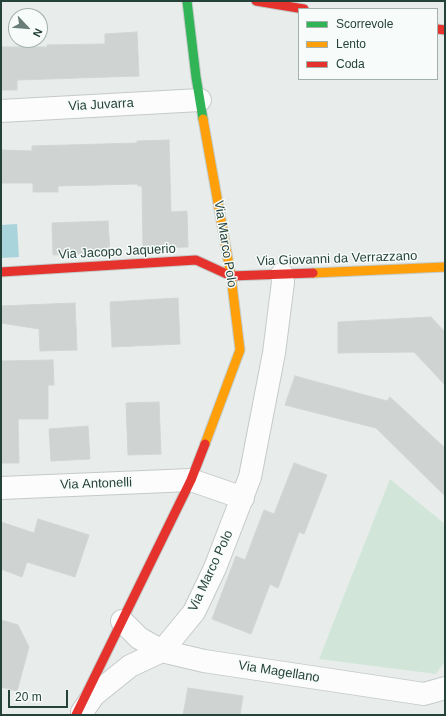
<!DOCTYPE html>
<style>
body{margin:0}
#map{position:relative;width:446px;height:716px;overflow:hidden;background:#e8edeb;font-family:Arial,sans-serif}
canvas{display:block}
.frame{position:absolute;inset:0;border:2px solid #24423a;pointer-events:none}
.legend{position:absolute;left:298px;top:8px;width:140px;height:72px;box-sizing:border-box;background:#f7fbf9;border:1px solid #a3b1ad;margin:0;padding:5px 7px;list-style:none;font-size:12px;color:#24423a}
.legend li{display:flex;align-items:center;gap:8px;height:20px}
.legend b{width:20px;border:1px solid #a3b1ad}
.north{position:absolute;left:8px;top:8px;width:40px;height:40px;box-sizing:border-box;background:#f7fbf9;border:1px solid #a3b1ad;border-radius:50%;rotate:116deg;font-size:11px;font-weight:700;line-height:16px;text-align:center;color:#24423a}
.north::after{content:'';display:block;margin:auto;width:14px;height:18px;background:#697e78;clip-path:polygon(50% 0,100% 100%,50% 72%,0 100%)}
.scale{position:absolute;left:8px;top:690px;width:60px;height:18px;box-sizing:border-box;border:2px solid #24423a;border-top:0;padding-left:5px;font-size:12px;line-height:14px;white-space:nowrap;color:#24423a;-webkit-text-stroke:3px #f7fbf9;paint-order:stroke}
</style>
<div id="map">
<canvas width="446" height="716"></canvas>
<div class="frame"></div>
<ul class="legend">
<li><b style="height:5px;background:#30b455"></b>Scorrevole</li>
<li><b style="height:5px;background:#ff9f0a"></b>Lento</li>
<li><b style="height:5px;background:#e5322d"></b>Coda</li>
</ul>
<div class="north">N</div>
<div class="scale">20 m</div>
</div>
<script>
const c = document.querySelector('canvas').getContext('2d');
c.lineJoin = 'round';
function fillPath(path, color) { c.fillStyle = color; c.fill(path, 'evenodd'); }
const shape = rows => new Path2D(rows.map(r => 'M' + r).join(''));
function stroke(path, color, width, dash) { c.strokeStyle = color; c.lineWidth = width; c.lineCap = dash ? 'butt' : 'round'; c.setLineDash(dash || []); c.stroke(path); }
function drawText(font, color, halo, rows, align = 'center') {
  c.font = font + ' Arial,sans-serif'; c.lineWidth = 3; c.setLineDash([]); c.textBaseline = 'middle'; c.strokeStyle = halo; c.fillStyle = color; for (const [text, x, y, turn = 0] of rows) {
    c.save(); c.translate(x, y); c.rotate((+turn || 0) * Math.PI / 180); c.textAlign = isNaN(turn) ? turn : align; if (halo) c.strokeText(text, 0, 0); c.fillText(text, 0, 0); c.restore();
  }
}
fillPath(shape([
 [390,479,445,524,445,661,436,674,319,659]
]), '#d1e6d8');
fillPath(shape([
 [17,224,19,257,1,258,1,225]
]), '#a9d4db');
const building = shape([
 [137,32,139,76,17,80,17,90,1,90,1,47,47,47,47,45,105,44,105,34,137,32],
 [169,140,171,212,187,211,188,247,143,248,142,186,138,186,138,184,58,186,58,192,33,192,33,183,1,183,1,150,32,151,32,146,137,143,137,141,169,140],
 [108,221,110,253,53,255,52,223,108,221],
 [178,298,180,344,112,347,110,302,178,298],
 [75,303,77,350,40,351,39,329,1,323,1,306,75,303],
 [431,317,445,332,445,385,414,352,338,353,338,322,431,317],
 [53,360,54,385,48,385,48,419,18,419,19,463,1,463,1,361,53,360],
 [295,376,387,401,390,397,445,448,445,496,376,428,285,405,295,376],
 [159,402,161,454,128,455,126,403,159,402],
 [88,426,90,459,51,461,49,429,88,426],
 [294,463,327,475,304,534,299,532,278,588,270,584,251,634,212,619,236,556,245,560,264,510,274,514,294,463],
 [38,519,89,535,75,577,27,562,22,577,1,569,1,522,34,533,38,519],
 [1,620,18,625,29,647,17,691,1,687,1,620],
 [188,688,243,696,240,715,183,715,188,688]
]);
fillPath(building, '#cfd4d2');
stroke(building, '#d1d6d4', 1);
const street = shape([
 [1,111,200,100],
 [1,488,191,480,243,498],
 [122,621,139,638,162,651,204,661,424,694,445,688],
 [82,712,94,695,130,666,162,651,194,612,215,568,250,477,274,353,283,282,282,274]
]);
const fast = shape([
 [187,1,196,77,203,119]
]);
const slow = shape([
 [203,119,231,276,240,350,205,444],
 [313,273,445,267]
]);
const jam = shape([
 [256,1,304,9],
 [437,29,445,30],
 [1,272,196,260,231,276,313,273],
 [76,715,191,480,205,444]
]);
stroke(street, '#c5cac8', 24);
stroke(fast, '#c3cbc8', 11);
stroke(slow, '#c3cbc8', 11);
stroke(jam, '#c3cbc8', 11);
stroke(street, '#fcfcfc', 22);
stroke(fast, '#30b455', 9);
stroke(slow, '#ff9f0a', 9);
stroke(jam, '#e5322d', 9);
drawText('13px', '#24423a', '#f7fbf9', [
 ["Via Juvarra",101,105,-3],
 ["Via Marco Polo",225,244,81],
 ["Via Jacopo Jaquerio",117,252,-3],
 ["Via Giovanni da Verrazzano",337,259,-2],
 ["Via Antonelli",96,484,-2],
 ["Via Marco Polo",211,571,-65],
 ["Via Magellano",279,672,9]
]);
</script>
